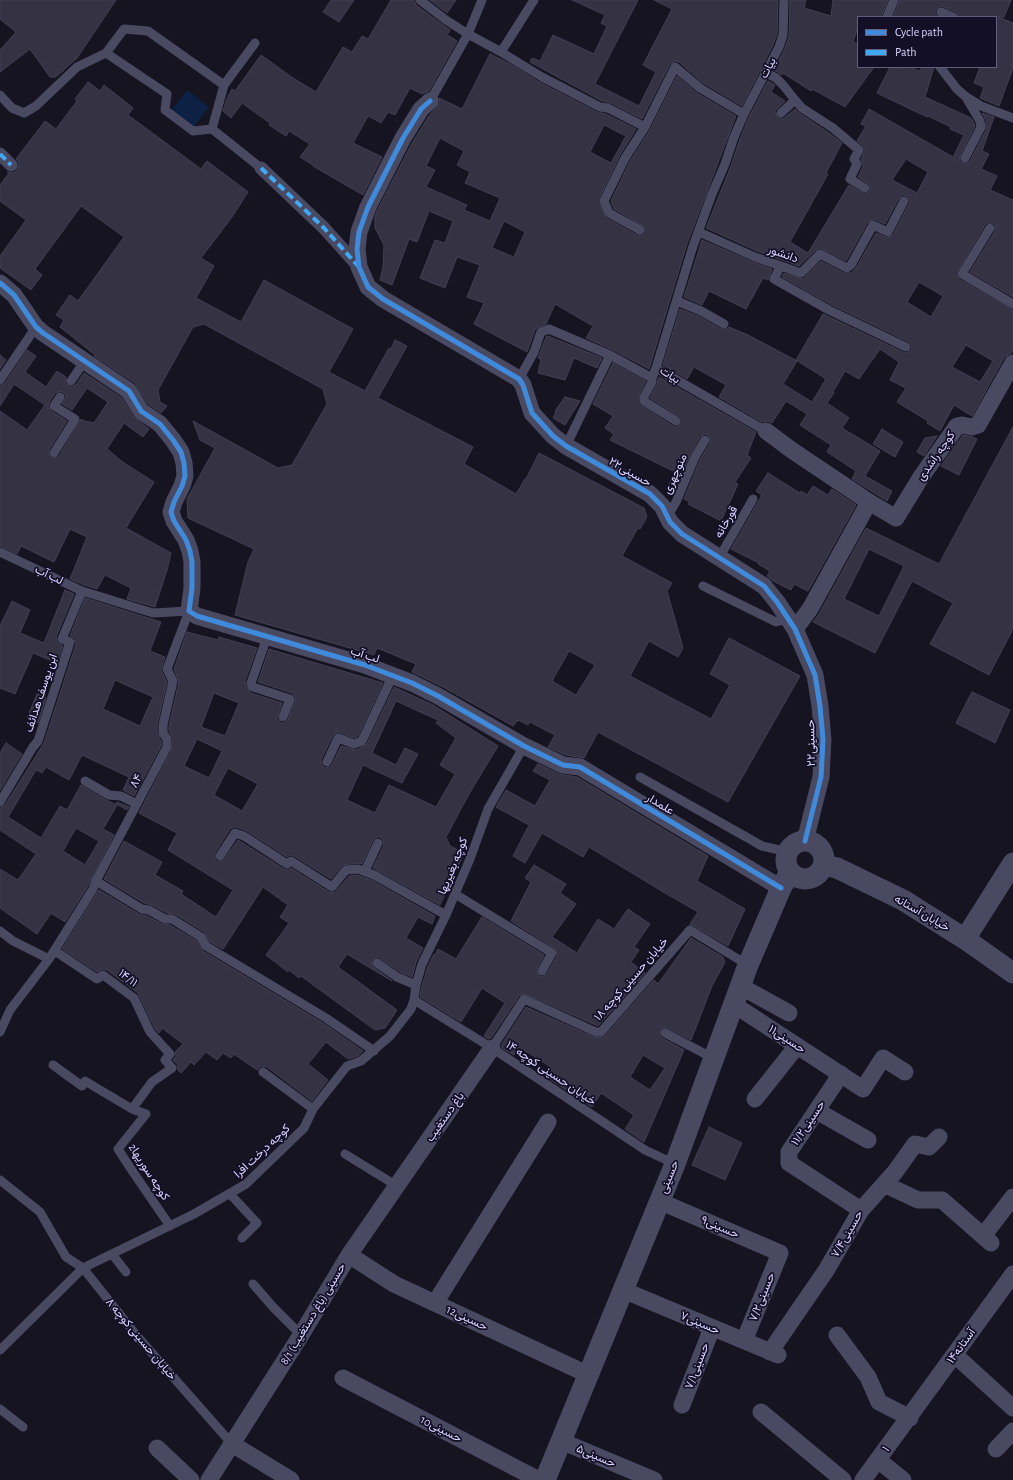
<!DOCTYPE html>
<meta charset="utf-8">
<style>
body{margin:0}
#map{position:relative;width:1013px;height:1480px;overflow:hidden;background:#161421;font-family:"Alegreya Sans",sans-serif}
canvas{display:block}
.legend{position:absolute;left:857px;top:16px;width:140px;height:52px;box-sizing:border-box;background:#130f26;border:1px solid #625e7d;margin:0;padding:5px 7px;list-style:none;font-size:12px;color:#d9d4ff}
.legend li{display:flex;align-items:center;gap:8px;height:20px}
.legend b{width:20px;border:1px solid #625e7d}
</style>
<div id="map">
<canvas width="1013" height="1480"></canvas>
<ul class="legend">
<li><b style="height:5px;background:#408adc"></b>Cycle path</li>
<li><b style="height:5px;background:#3fa9f5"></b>Path</li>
</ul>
</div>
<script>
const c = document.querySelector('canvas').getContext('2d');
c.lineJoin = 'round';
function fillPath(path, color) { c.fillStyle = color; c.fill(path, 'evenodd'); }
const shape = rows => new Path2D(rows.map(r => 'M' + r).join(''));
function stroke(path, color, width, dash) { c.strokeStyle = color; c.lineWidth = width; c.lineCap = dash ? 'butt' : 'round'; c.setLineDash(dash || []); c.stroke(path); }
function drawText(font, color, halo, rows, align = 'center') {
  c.font = font + ' "Alegreya Sans",Vazirmatn,sans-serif'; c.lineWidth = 3.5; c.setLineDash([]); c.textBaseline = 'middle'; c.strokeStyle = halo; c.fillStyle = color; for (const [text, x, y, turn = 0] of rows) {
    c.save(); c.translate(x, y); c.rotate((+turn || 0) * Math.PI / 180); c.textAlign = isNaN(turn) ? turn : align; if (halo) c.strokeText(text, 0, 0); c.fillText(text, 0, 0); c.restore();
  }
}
fillPath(shape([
 [187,90,209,107,192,129,170,112]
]), '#0d2144');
const building = shape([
 [0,0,116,0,77,58,56,77,50,77,30,49,0,72,0,50,16,32,0,19,0,0],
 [331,0,354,0,339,22,323,12,331,0],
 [391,0,414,0,416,5,450,30,447,35,457,41,429,91,422,94,410,88,395,115,388,112,381,123,368,116,353,143,382,157,363,195,313,166,313,165,300,157,310,144,289,131,286,136,269,125,270,123,242,103,231,118,223,111,226,101,232,89,235,91,261,55,293,78,316,92,343,47,352,52,362,36,368,39,391,0],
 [430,0,456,0,447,13,430,0],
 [572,0,638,0,595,84,639,106,656,72,643,65,672,9,654,0,778,0,777,34,773,45,742,106,703,83,679,62,675,61,670,64,642,119,611,103,602,101,530,62,532,58,540,61,553,35,594,54,607,26,601,23,605,15,572,0],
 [790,0,806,0,804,8,831,16,833,0,888,0,881,17,858,17,858,27,853,42,858,44,858,67,874,67,845,107,812,89,811,91,783,73,782,75,774,70,784,50,789,37,790,0],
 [900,0,1011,0,1004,17,998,17,1013,23,1013,68,999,106,980,98,984,87,974,83,980,67,996,67,996,17,959,17,956,12,941,6,935,10,935,13,938,17,893,17,900,0],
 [490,54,512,65,539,82,597,112,606,114,636,129,620,155,598,201,606,218,637,235,643,235,645,233,645,227,614,209,611,201,630,161,650,130,677,76,697,93,736,116,687,244,649,369,613,350,586,338,593,326,555,304,546,324,539,327,535,330,527,352,474,324,484,303,467,297,480,265,457,257,445,288,420,278,435,240,445,243,453,221,429,211,417,242,409,239,392,285,380,280,383,267,384,245,375,228,375,217,377,211,412,143,429,116,439,104,439,98,462,109,490,54],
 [604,125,626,136,611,163,590,152,604,125],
 [440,138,464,151,457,165,470,172,465,183,500,198,490,221,464,210,467,205,426,187,435,170,426,166,440,138],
 [504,221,525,232,514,257,492,248,504,221],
 [890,67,908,67,920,71,922,67,934,67,925,97,971,118,974,123,975,126,960,156,960,161,963,163,968,163,970,161,986,130,986,120,982,113,994,117,982,151,989,154,981,169,997,176,990,190,1013,200,1013,297,970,272,995,231,995,225,993,223,987,223,985,225,956,274,959,279,1013,310,1013,350,1011,353,1004,358,972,416,954,405,940,431,927,423,928,421,897,402,906,388,890,380,899,362,880,349,859,379,845,371,833,392,834,393,827,403,849,418,842,428,880,451,865,476,892,491,887,501,852,479,856,471,827,452,831,445,800,425,807,414,786,401,772,423,768,421,762,422,719,397,726,385,694,367,687,379,663,365,680,309,698,316,721,329,727,329,729,327,748,335,797,361,783,384,812,402,826,379,796,360,823,314,903,352,907,353,911,350,912,346,909,342,832,305,782,277,784,273,803,279,821,261,844,273,851,273,856,268,876,233,888,238,893,235,909,204,910,200,907,196,903,195,899,198,885,224,873,219,868,222,846,261,820,248,816,250,799,266,757,251,706,228,731,166,740,139,749,117,768,81,775,85,771,92,785,101,775,111,777,117,783,119,795,109,799,113,829,133,842,143,826,173,828,174,790,242,808,253,849,185,865,194,870,191,870,185,858,177,863,166,861,159,865,150,863,146,857,141,866,126,861,124,869,109,953,157,964,135,950,129,951,127,928,116,927,117,877,93,890,67],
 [906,159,928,172,917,193,892,180,906,159],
 [919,282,943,296,931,317,907,302,919,282],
 [966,345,993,361,980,382,952,367,966,345],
 [88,82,100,91,104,85,133,108,128,115,201,169,207,161,248,192,232,217,201,258,214,266,196,298,241,322,264,280,353,329,329,372,365,391,389,348,391,349,395,340,407,346,378,398,473,447,464,464,516,494,525,479,526,479,539,453,644,508,647,517,640,529,638,528,622,556,672,583,667,591,683,648,678,657,649,641,630,676,711,719,730,685,710,674,729,638,800,676,728,802,598,732,584,758,566,755,548,747,555,735,530,722,528,725,518,720,513,726,443,687,412,672,416,664,377,648,374,655,235,615,248,562,254,549,188,518,187,499,215,448,200,440,193,421,278,468,292,465,327,404,323,389,204,324,193,327,158,390,160,402,167,406,161,413,148,404,135,383,94,356,95,355,60,327,64,320,56,315,70,295,78,301,124,237,81,206,35,269,42,275,31,290,0,268,0,256,26,220,0,201,0,185,9,173,7,172,13,173,17,170,19,163,16,159,45,121,56,129,77,101,75,99,88,82],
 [569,651,595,665,576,695,552,681,569,651],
 [702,240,753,262,772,269,769,277,768,280,763,278,746,309,709,291,702,305,684,297,702,240],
 [548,336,602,358,597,368,574,358,565,380,538,373,541,359,538,358,546,337,548,336],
 [27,350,36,356,25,372,46,387,57,371,66,377,66,384,71,387,76,385,84,373,122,398,133,416,149,429,143,437,124,423,107,449,124,463,154,482,126,528,171,553,167,570,155,607,127,599,131,588,105,575,97,589,84,585,70,579,87,537,70,529,54,562,21,546,17,554,0,546,0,411,27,430,45,405,14,384,0,406,0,386,5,383,27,350],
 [87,388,108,402,94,423,84,421,81,419,59,456,56,458,51,458,49,455,49,450,67,421,51,411,48,406,49,403,55,393,61,391,65,394,66,397,62,404,72,410,87,388],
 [0,355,6,360,0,369,0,355],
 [613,363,646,381,639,395,639,404,673,426,676,427,681,424,681,418,650,398,657,384,659,377,756,432,747,455,751,458,735,482,738,484,721,521,688,504,690,502,684,499,700,460,710,443,710,437,708,435,705,434,700,437,690,455,675,489,668,486,675,472,610,440,614,434,605,428,613,416,593,404,613,363],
 [565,397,580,401,565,425,553,418,556,412,555,411,565,397],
 [1013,427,1013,629,989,675,930,644,953,603,912,581,875,653,813,622,819,614,866,528,939,564,1013,427],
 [869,549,904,566,879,616,844,599,869,549],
 [882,429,903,442,895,457,873,444,882,429],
 [963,435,973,437,977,439,959,475,941,466,963,435],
 [937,436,924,456,917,452,925,438,937,436],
 [768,473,800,493,801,491,807,495,813,486,828,495,832,489,856,505,808,591,794,584,791,590,773,581,767,576,770,571,758,564,759,563,731,549,762,495,756,491,768,473],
 [65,590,74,594,56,637,57,642,63,646,57,663,33,653,15,694,0,688,0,626,12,601,30,610,20,633,44,643,65,590],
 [85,598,161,622,150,651,165,657,161,670,167,682,157,725,157,733,161,741,161,746,134,796,123,790,129,777,82,755,69,780,46,767,42,773,36,770,8,817,41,838,60,806,67,810,81,785,106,800,117,805,103,829,114,835,88,886,65,922,51,913,37,934,0,908,0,869,18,880,36,854,0,830,0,808,5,805,44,743,76,644,75,638,70,636,85,598],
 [115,680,153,697,140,726,103,709,115,680],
 [76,828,99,841,85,865,63,851,76,828],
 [187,632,218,640,219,637,257,648,245,681,246,685,251,693,282,703,277,718,281,723,284,723,288,720,296,698,292,693,258,682,269,649,383,683,358,736,354,738,338,732,333,735,321,760,322,765,325,768,330,767,332,765,341,746,356,750,367,744,394,687,433,705,498,746,469,794,446,837,450,846,464,853,440,905,373,868,384,845,383,840,380,837,377,837,373,840,362,864,358,863,343,865,331,879,294,856,290,855,287,857,247,831,237,827,234,827,230,829,215,853,215,858,216,861,223,861,238,840,284,869,288,870,291,868,329,892,334,893,336,891,349,876,357,875,371,880,435,916,432,924,418,917,406,938,423,948,416,962,412,977,400,972,378,957,372,960,372,966,392,981,347,954,338,967,397,1010,385,1028,375,1030,301,976,299,978,289,970,288,972,266,955,289,923,280,917,288,905,263,887,223,949,210,942,204,932,175,914,167,913,152,905,144,903,104,879,124,841,162,862,155,875,183,891,181,894,216,917,233,890,168,850,177,833,139,813,172,749,173,739,169,731,169,726,179,682,174,669,187,632],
 [214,693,239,703,225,736,201,727,214,693],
 [396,701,438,720,436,723,456,738,440,765,455,774,436,807,389,785,375,813,347,800,363,765,402,783,418,754,405,748,396,765,372,753,396,701],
 [197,739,222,751,209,778,184,766,197,739],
 [228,768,258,784,242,811,214,795,228,768],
 [972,692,1010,710,995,743,956,723,972,692],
 [37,694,46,698,38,723,27,718,37,694],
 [6,743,22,754,0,790,0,753,6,743],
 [538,764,559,774,577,777,708,856,697,881,745,909,728,946,690,924,698,912,665,893,589,847,583,857,542,833,525,863,513,856,529,825,496,807,506,790,535,806,550,780,533,771,538,764],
 [117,802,129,807,127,810,116,804,117,802],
 [534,865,566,884,560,893,576,904,552,937,577,953,598,919,614,929,628,909,650,924,634,947,639,950,631,962,645,973,598,1026,523,993,519,996,491,1038,488,1039,484,1036,505,1003,482,988,461,1022,420,997,422,986,428,966,434,954,435,955,438,949,456,959,482,917,544,955,536,971,539,976,542,977,547,974,557,956,557,950,511,921,531,882,525,878,534,865],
 [99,890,139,914,147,916,162,924,170,925,197,941,203,951,323,1023,363,1051,358,1056,348,1059,326,1042,308,1064,328,1080,312,1101,267,1067,261,1066,257,1070,234,1054,231,1058,223,1053,217,1060,206,1052,194,1065,191,1062,181,1073,178,1070,177,1064,173,1060,176,1056,175,1052,183,1044,162,1028,159,1033,155,1029,138,993,107,970,103,969,97,972,62,949,99,890],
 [691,938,723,957,725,962,712,986,691,1040,667,1028,662,1028,660,1031,660,1036,662,1038,684,1050,644,1142,625,1129,634,1115,601,1093,592,1107,545,1076,551,1067,519,1047,514,1055,502,1048,502,1044,526,1007,594,1037,604,1037,654,980,658,984,691,938],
 [643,1055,665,1068,650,1090,630,1077,643,1055],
 [709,1127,742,1143,725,1180,692,1165,709,1127]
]);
fillPath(building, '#343243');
stroke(building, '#433f54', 1);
stroke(shape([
 [420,0,446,20,468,34,501,52,542,77,600,107,608,108,645,127],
 [941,12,953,17],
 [887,17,894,0],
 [501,52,534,0],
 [106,53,124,29,148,31,224,85],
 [940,67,957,89,965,96,981,106,1013,118],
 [765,72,776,78,783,85,795,100,802,108,833,128,859,150,854,159,857,164,850,179,865,188],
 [0,95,12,108,24,113,36,106,77,67,106,53,167,94,165,110,193,131,212,129,261,168],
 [430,101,468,34,482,0],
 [781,113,795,100],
 [212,129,224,85,255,43],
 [965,158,981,127,980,121,967,99],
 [990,228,962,274,1013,304],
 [640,230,609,213,604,201,625,158,645,127,675,67,700,88,744,114],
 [699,232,755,257,801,273,820,254,847,268,851,265,873,225,888,232,904,201],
 [780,267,774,279,829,310,906,347],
 [677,301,701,311,724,324],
 [652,378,652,382,644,397,644,401,676,421],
 [519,379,534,352,541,332,549,329,610,355,652,378,656,368],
 [0,380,36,327],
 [71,381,84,362],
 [766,431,656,368,693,246,712,194,725,164,734,137,744,114,779,47,783,35,784,0],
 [566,446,610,355],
 [54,453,75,419,54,406,60,397],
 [667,517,676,502,695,457,705,440],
 [0,552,82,591,153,613,189,611,167,669,173,681,163,725,163,733,167,739,167,747,96,881,93,889,49,959,10,1010,0,1032],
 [719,558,753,499],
 [703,586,776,622,788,619],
 [267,637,251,683,253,687,290,699,283,717],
 [327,762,338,738,354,744,362,741,393,675],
 [640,777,762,846,788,852],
 [85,781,109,795,121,796,137,804],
 [0,802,33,747,38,741,70,642,62,639,82,591],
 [220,856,235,833,244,836,287,864,291,861,332,887,346,870,358,869,374,875,446,915],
 [365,871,378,843],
 [96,881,142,909,149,910,165,919,172,919,201,937,206,946,326,1018,374,1051],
 [455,894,552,953,542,971],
 [0,931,13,941,49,959],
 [55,951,97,979,103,975,134,998,150,1032,170,1054,165,1060,172,1068,152,1082,132,1109,146,1114,118,1149,133,1172,170,1226],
 [377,963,397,977,416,985],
 [414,1000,492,1048,645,1150,675,1164],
 [665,1033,713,1058],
 [492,1048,524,999,596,1032,601,1032,690,930,748,965],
 [53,1065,82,1086,85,1081,132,1109],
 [263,1072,313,1109],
 [345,1154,397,1186],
 [0,1180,40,1212,66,1257,83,1268,137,1336,232,1444],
 [230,1194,257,1223,242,1238],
 [112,1254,126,1272],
 [253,1284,273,1307,301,1335],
 [0,1350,83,1268,194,1214,246,1184,304,1128,313,1109,347,1066,361,1061,390,1036,411,1009,414,1000,416,985,422,964,446,915,470,859,488,809,524,746],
 [0,1409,23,1427]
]), '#4a4962', 9);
stroke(shape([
 [0,154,11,165],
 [261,168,324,228,359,267]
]), '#4a4962', 13);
stroke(shape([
 [430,101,421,109,403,138,368,207,359,232,357,249,359,267,368,287,383,299,519,379,523,385,532,413,553,436,566,446,650,494,662,506,670,522,682,534,764,586,777,602,795,629,815,675,820,706,823,740,821,777,805,841],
 [0,283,14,295,36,327,43,333,129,391,141,411,160,424,173,440,181,452,184,463,185,476,182,486,174,502,171,512,174,521,186,540,190,551,192,562,192,588,189,611,197,616,365,665,412,683,438,696,524,746,563,765,580,767,781,888],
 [766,431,793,451,869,502,810,609,795,629],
 [869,502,896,518,921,477,957,426,962,425,972,427,978,425,1013,363],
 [740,986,789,1013],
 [733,1004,863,1089,883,1058,905,1072],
 [841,1074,789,1152,789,1163,861,1210],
 [755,1099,797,1046],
 [817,1111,868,1140],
 [884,1184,918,1200,942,1200,991,1243],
 [659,1201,780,1253,744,1341],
 [983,1236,1013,1197],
 [349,1255,394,1284,589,1375],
 [623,1290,778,1355],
 [435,1303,548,1122],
 [837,1335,868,1377,879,1402,910,1418],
 [770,1352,827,1269,861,1210,895,1172,915,1144,929,1147,939,1137],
 [955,1355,1013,1408],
 [343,1378,539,1480],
 [682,1405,712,1328],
 [761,1412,843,1480],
 [561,1441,654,1480],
 [232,1444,291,1480],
 [157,1448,191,1480],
 [996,1449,1013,1431],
 [878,1460,903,1480],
 [209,1480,301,1335,349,1255,492,1048],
 [863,1480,1013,1274]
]), '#4a4962', 17);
stroke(shape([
 '786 860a19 19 0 1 1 38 0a19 19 0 1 1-38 0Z',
 [824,865,837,868,903,900,965,939,1013,973],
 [965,939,1013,863],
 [545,1480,675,1164,748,965,781,888,790,872]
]), '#4a4962', 21);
stroke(shape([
 [0,154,11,165],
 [261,168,324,228,359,267]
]), '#3fa9f5', 4, [8, 4]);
stroke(shape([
 [430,101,421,109,403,138,368,207,359,232,357,249,359,267,368,287,383,299,519,379,523,385,532,413,553,436,566,446,650,494,662,506,670,522,682,534,764,586,777,602,795,629,815,675,820,706,823,740,821,777,805,841],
 [0,283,14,295,36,327,43,333,129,391,141,411,160,424,173,440,181,452,184,463,185,476,182,486,174,502,171,512,174,521,186,540,190,551,192,562,192,588,189,611,197,616,365,665,412,683,438,696,524,746,563,765,580,767,781,888]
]), '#408adc', 5);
drawText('12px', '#d9d4ff', '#130f26', [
 ["بیات",768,68,-62],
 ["دانشور",783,254,19],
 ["بیات",670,375,33],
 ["کوچه راشدی",936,456,-55],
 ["حسینی۲۲",630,472,30],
 ["منوچهری",675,474,-66],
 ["قورخانه",726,522,-60],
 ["لب آب",49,575,26],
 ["لب آب",365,655,18],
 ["ابن یوسف هدائف",41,693,-72],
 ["حسینی۲۲",811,743,-91],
 ["۸۴",136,781,-62],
 ["علمدار",660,804,31],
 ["کوچه بغیریها",453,866,-68],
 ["خیابان آستانه",922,913,30],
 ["۱۴/۱۱",128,978,38],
 ["خیابان حسینی کوچه ۱۸",631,979,-49],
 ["حسینی۱۱",787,1039,33],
 ["خیابان حسینی کوچه ۱۴",551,1073,34],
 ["باغ دستغیب",445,1117,-55],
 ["حسینی۱۱/۲",808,1123,-56],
 ["کوچه درخت افرا",262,1151,-43],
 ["کوچه سوریها2",149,1172,57],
 ["حسینی",669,1177,-68],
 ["حسینی۹",720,1227,23],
 ["حسینی۷/۴",847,1234,-60],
 ["حسینی۷/۲",762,1297,-68],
 ["8/1 حسینی (باغ دستغیب)",313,1314,-59],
 ["حسینی12",467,1318,25],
 ["حسینی۷",700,1323,23],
 ["خیابان حسینی کوچه ۸",141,1339,50],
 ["آستانه۱۴",961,1346,-54],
 ["حسینی۷/۱",697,1366,-69],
 ["حسینی10",441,1429,27],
 ["۱",886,1449,-53],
 ["حسینی۵",596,1456,23]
]);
</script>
